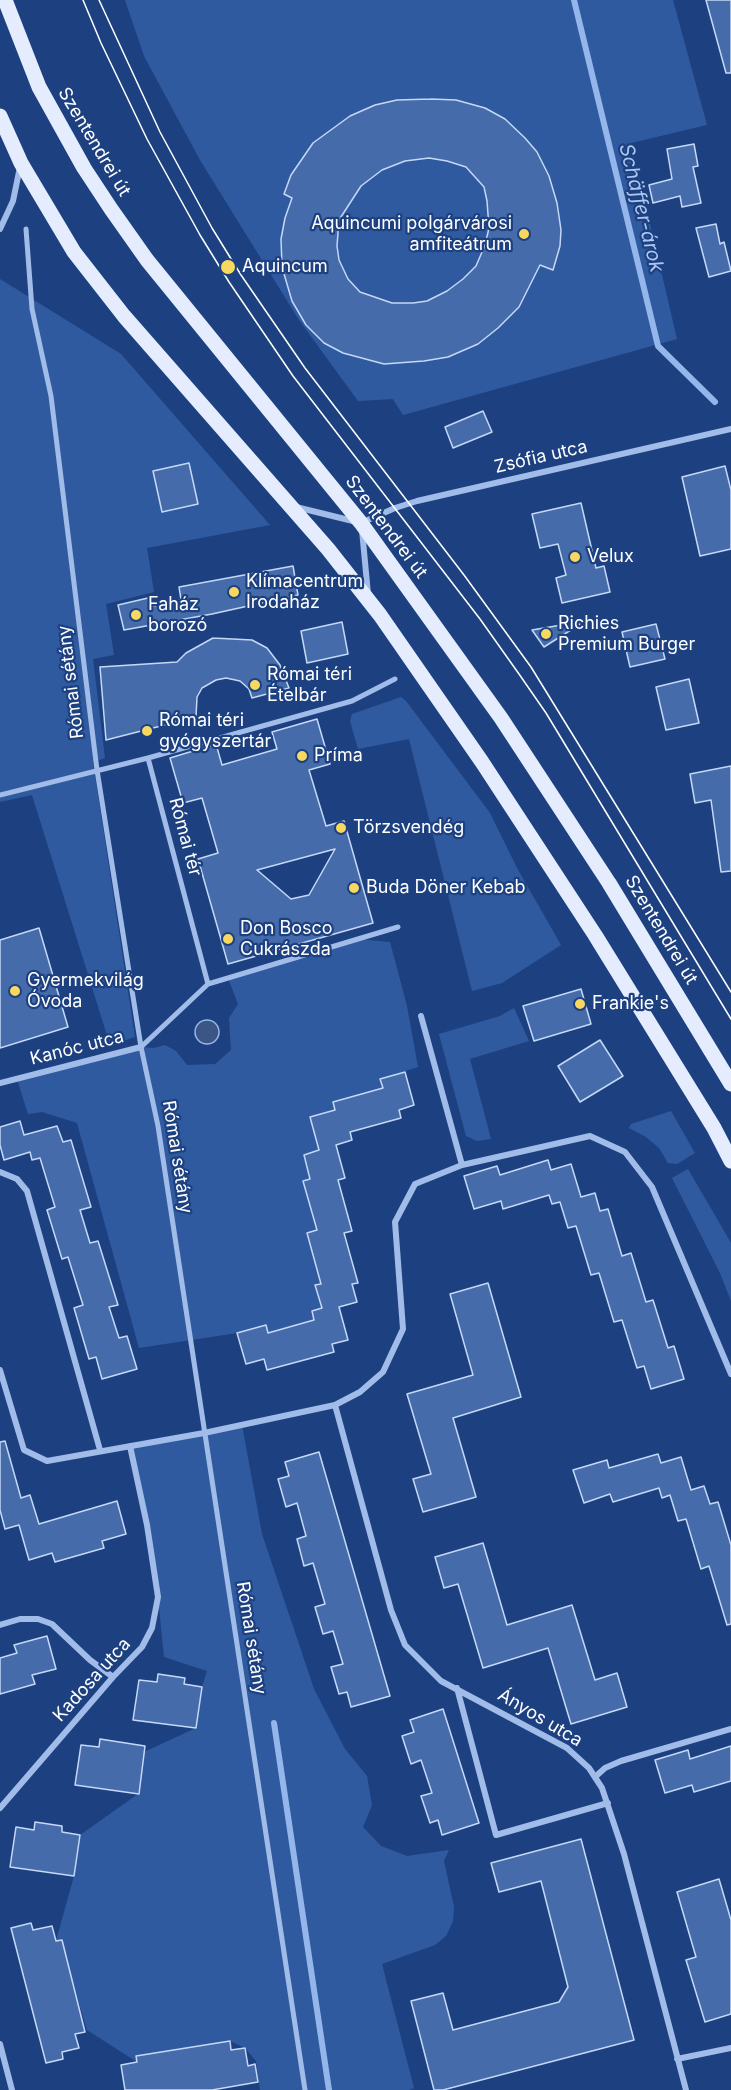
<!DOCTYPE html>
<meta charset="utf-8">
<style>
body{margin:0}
canvas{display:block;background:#1d4180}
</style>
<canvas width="731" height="2090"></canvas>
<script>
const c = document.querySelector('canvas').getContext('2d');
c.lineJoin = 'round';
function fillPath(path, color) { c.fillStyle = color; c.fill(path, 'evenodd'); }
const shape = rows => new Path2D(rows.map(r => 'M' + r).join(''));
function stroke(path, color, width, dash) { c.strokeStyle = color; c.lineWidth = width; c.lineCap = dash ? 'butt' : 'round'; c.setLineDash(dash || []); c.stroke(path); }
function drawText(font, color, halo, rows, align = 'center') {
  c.font = font + ' Inter,sans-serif'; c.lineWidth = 4.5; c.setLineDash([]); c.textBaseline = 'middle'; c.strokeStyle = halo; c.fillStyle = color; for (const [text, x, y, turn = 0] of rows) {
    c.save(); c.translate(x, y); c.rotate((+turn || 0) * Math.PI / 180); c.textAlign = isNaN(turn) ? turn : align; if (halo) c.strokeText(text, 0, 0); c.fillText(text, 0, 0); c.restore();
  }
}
fillPath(shape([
 [125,0,673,0,707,125,631,143,677,339,403,415,393,399,358,401,299,320,200,160,144,56],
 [0,279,121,354,270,525,147,548,154,592,106,604,114,655,93,659,105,758,93,762,135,1037,110,1045,32,795,0,802],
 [401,697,406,701,490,813,517,868,561,945,502,983,472,991,409,739,358,749,350,721,352,714],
 [357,939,390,942,407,1006,418,1067,380,1079,383,1088,333,1102,335,1110,310,1117,319,1150,304,1155,310,1179,304,1181,317,1230,307,1233,321,1284,315,1286,322,1308,312,1311,314,1320,268,1333,265,1325,237,1333,139,1348,77,1123,42,1112,28,1114,17,1079,141,1047,154,1048,165,1045,176,1051,187,1065,215,1064,231,1050,229,1018,238,1004,228,978],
 [514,1008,529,1041,470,1059,491,1139,477,1141,466,1136,439,1034,500,1016],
 [671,1111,695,1153,677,1164,668,1163,659,1148,646,1137,629,1128,631,1124],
 [688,1169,731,1243,731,1301,720,1273,672,1178],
 [242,1425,262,1534,314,1689,345,1749,367,1776,372,1805,363,1827,381,1846,407,1856,449,1850,444,1861,454,1907,453,1921,446,1936,435,1945,382,1964,414,2088,409,2090,260,2090,256,2061,245,2048,230,2041,137,2062,87,2030,70,1973,56,1941,74,1876,80,1835,138,1794,144,1752,196,1728,202,1687,207,1671,164,1657,158,1597,130,1446]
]), '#305a9f');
const water = shape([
 '195 1032a12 12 0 1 1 24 0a12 12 0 1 1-24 0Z'
]);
fillPath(water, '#3b5685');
stroke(water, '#94b6eb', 1.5);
stroke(shape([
 [574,0,658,346,715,402],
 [274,1723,329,2090]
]), '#94b6eb', 6);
const building = shape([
 [706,0,731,0,731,73,726,73,706,0],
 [431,99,456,100,485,108,505,119,525,138,537,152,549,176,557,203,561,230,560,246,553,270,540,265,519,307,498,328,478,344,448,357,424,361,384,364,343,353,324,343,306,325,292,301,282,267,281,239,285,218,292,198,284,194,291,175,313,143,350,116,375,105,397,100,431,99],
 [429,158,447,161,466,167,484,187,487,201,489,228,485,245,476,266,463,279,447,291,427,301,413,303,392,303,360,292,348,279,339,260,337,246,339,220,361,186,382,170,405,161,429,158],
 [694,144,698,166,693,167,701,203,682,207,680,196,653,203,649,185,672,179,667,149,694,144],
 [716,224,720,244,724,242,731,271,709,277,696,228,716,224],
 [483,411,492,432,453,448,445,427,483,411],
 [189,463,198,504,162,512,153,471,189,463],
 [725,466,731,490,731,549,700,556,682,477,725,466],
 [581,503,596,568,604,566,610,592,562,603,556,578,566,575,558,544,540,548,532,514,581,503],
 [293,566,298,595,212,614,124,630,118,605,148,598,150,607,181,600,179,587,293,566],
 [585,621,544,647,532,630,585,621],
 [342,622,348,654,307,663,301,631,342,622],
 [656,624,665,659,630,667,622,632,656,624],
 [213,638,252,640,267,648,280,665,289,688,252,698,249,689,240,681,226,678,216,680,202,688,197,697,196,717,106,740,100,667,177,662,186,653,213,638],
 [689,679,699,723,666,730,656,687,689,679],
 [317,719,330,764,309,770,326,826,344,821,373,923,228,964,198,859,218,853,202,798,183,803,170,758,216,744,222,765,277,749,272,732,317,719],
 [335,849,309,895,291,899,257,870,335,849],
 [731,766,731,871,721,872,711,800,695,803,690,774,731,766],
 [39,928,68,1027,0,1048,0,940,39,928],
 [581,989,591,1024,534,1041,523,1006,581,989],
 [600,1040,623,1076,580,1102,558,1066,600,1040],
 [405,1072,414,1105,399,1110,401,1118,350,1132,352,1140,336,1145,345,1178,338,1180,352,1231,344,1233,358,1283,352,1284,357,1302,339,1307,348,1340,332,1344,334,1352,267,1370,264,1359,246,1364,237,1333,266,1325,268,1333,314,1320,312,1311,322,1308,315,1285,321,1284,307,1233,317,1230,303,1181,310,1179,304,1155,319,1150,310,1117,335,1110,333,1102,383,1088,380,1079,405,1072],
 [20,1121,24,1135,57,1126,63,1142,71,1140,91,1207,80,1210,90,1243,98,1241,118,1305,109,1307,119,1338,127,1336,137,1369,102,1379,96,1357,89,1359,74,1308,83,1305,68,1257,62,1259,47,1210,55,1207,40,1158,32,1160,30,1152,4,1160,0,1145,0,1127,20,1121],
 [548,1160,551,1170,571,1164,581,1197,595,1193,600,1211,608,1209,622,1256,631,1253,646,1302,653,1300,668,1348,674,1346,684,1379,651,1389,644,1366,637,1368,622,1320,614,1322,599,1273,591,1275,576,1226,568,1228,560,1202,552,1204,549,1195,503,1209,501,1201,474,1209,464,1176,497,1166,500,1175,548,1160],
 [488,1283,521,1397,453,1418,476,1497,423,1512,413,1479,431,1474,407,1394,473,1375,450,1294,488,1283],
 [5,1441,21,1498,30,1495,39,1524,117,1501,126,1534,102,1541,104,1548,55,1562,52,1553,29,1560,19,1525,5,1529,0,1510,0,1442,5,1441],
 [319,1452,390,1696,351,1707,347,1692,339,1694,331,1667,343,1664,333,1631,323,1634,315,1607,325,1604,313,1563,304,1566,297,1539,306,1536,297,1503,286,1507,278,1479,289,1476,285,1462,319,1452],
 [658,1454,661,1463,681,1457,691,1490,704,1486,710,1504,718,1502,731,1545,731,1624,727,1625,709,1566,701,1569,686,1519,678,1521,670,1495,662,1498,659,1488,613,1502,610,1494,584,1503,573,1470,607,1460,609,1468,658,1454],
 [483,1543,507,1625,572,1605,595,1680,617,1673,627,1707,571,1724,548,1648,483,1668,458,1584,444,1588,435,1557,483,1543],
 [47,1636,56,1669,32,1675,35,1684,0,1694,0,1658,17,1653,14,1645,47,1636],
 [158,1674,185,1678,184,1684,202,1687,196,1728,133,1720,139,1680,157,1682,158,1674],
 [443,1709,479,1823,442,1835,438,1820,430,1823,421,1796,432,1793,421,1760,411,1764,402,1736,414,1732,410,1720,443,1709],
 [100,1739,145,1746,139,1794,75,1785,81,1745,99,1747,100,1739],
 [731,1746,731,1781,694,1792,692,1785,665,1793,655,1760,688,1750,690,1759,731,1746],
 [35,1822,62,1826,62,1832,80,1835,74,1876,10,1867,16,1827,34,1830,35,1822],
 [581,1839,634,2040,443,2090,434,2090,411,2001,443,1993,453,2030,559,2002,568,1987,541,1881,499,1892,491,1863,581,1839],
 [719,1879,731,1920,731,2014,705,2022,686,1960,696,1957,677,1892,719,1879],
 [31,1923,33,1930,52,1926,56,1941,62,1940,85,2032,75,2034,79,2048,62,2052,63,2059,46,2063,11,1928,31,1923],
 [230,2041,231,2050,245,2048,248,2066,255,2064,258,2082,212,2090,125,2090,121,2065,137,2062,136,2056,230,2041]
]);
fillPath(building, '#456baa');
stroke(building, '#c5d8f7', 1.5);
stroke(shape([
 [26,229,32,309,51,396,97,770,141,1047,158,1126,305,2090],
 [395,679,352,701,148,758,208,984,398,927],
 [0,795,148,758],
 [141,1047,208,984]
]), '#a1bce9', 5);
stroke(shape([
 [0,229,13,201,20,167],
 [296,507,361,523,395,508,417,501,731,429],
 [362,530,368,594],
 [421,1016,462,1165],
 [0,1083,141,1047],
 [0,1172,17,1179,27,1191,100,1450],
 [0,1370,24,1450,47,1461,204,1433,335,1405,360,1392,383,1372,403,1329,395,1222,415,1184,462,1165,590,1136,625,1152,652,1187,731,1374],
 [335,1405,391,1610,405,1645,441,1681,567,1748,589,1768,602,1788,624,1854,686,2090],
 [0,1625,20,1619,38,1619,52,1624,90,1660,113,1677],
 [457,1688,496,1835,608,1803],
 [595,1777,605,1768,621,1761,731,1729],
 [0,1808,113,1677,142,1647,152,1628,158,1597,147,1525,130,1446],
 [0,2044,12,2090],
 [677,2059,731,2048]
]), '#a1bce9', 6);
stroke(shape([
 [5,0,39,87,84,168,111,209,147,260,361,523,501,718,609,883,731,1084],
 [0,116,21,163,74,252,124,316,328,549,380,615,482,762,595,935,714,1128,731,1161]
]), '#e4ecfe', 15);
stroke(shape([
 [83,0,101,43,147,139,200,235,229,282,293,376,480,619,519,674,546,713,731,1019],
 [99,0,160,132,212,228,241,275,305,368,464,575,531,667,731,992]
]), '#fff', 1.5);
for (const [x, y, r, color] of [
 [524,234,6,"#f9d85f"],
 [228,267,8,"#f9d85f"],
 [575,557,6,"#f9d85f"],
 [234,592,6,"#f9d85f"],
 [136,615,6,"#f9d85f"],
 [546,634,6,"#f9d85f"],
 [255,685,6,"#f9d85f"],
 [147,731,6,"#f9d85f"],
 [302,756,6,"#f9d85f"],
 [341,828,6,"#f9d85f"],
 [354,888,6,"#f9d85f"],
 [228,939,6,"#f9d85f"],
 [15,991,6,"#f9d85f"],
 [580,1004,6,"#f9d85f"]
]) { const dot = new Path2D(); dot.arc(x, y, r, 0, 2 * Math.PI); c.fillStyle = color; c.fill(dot); stroke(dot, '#1d4180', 2); }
drawText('18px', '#fff', '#1d4180', [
 ["Szentendrei út",94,142,59],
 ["Zsófia utca",541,457,-13],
 ["Szentendrei út",386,527,53],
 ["Római sétány",71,682,-97],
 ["Római tér",185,837,75],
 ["Szentendrei út",661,930,59],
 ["Kanóc utca",77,1048,-14],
 ["Római sétány",177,1157,81],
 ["Római sétány",251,1638,81],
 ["Kadosa utca",92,1680,-48],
 ["Ányos utca",540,1718,31]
]);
drawText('18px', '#fff', '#1d4180', [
 ["Aquincumi polgárvárosi",512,224,"right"],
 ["amfiteátrum",512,245,"right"],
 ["Aquincum",242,267],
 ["Velux",587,557],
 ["Klímacentrum",246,582],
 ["Irodaház",246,603],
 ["Faház",148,605],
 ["borozó",148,626],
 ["Richies",558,624],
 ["Premium Burger",558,645],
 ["Római téri",267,675],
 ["Ételbár",267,696],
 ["Római téri",159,721],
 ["gyógyszertár",159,742],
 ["Príma",314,756],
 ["Törzsvendég",353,828],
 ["Buda Döner Kebab",366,888],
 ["Don Bosco",240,929],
 ["Cukrászda",240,950],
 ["Gyermekvilág",27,981],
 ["Óvoda",27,1002],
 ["Frankie's",592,1004]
], 'left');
drawText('italic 20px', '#acc7f1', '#1d4180', [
 ["Schäffer-árok",641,208,76]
]);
</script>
